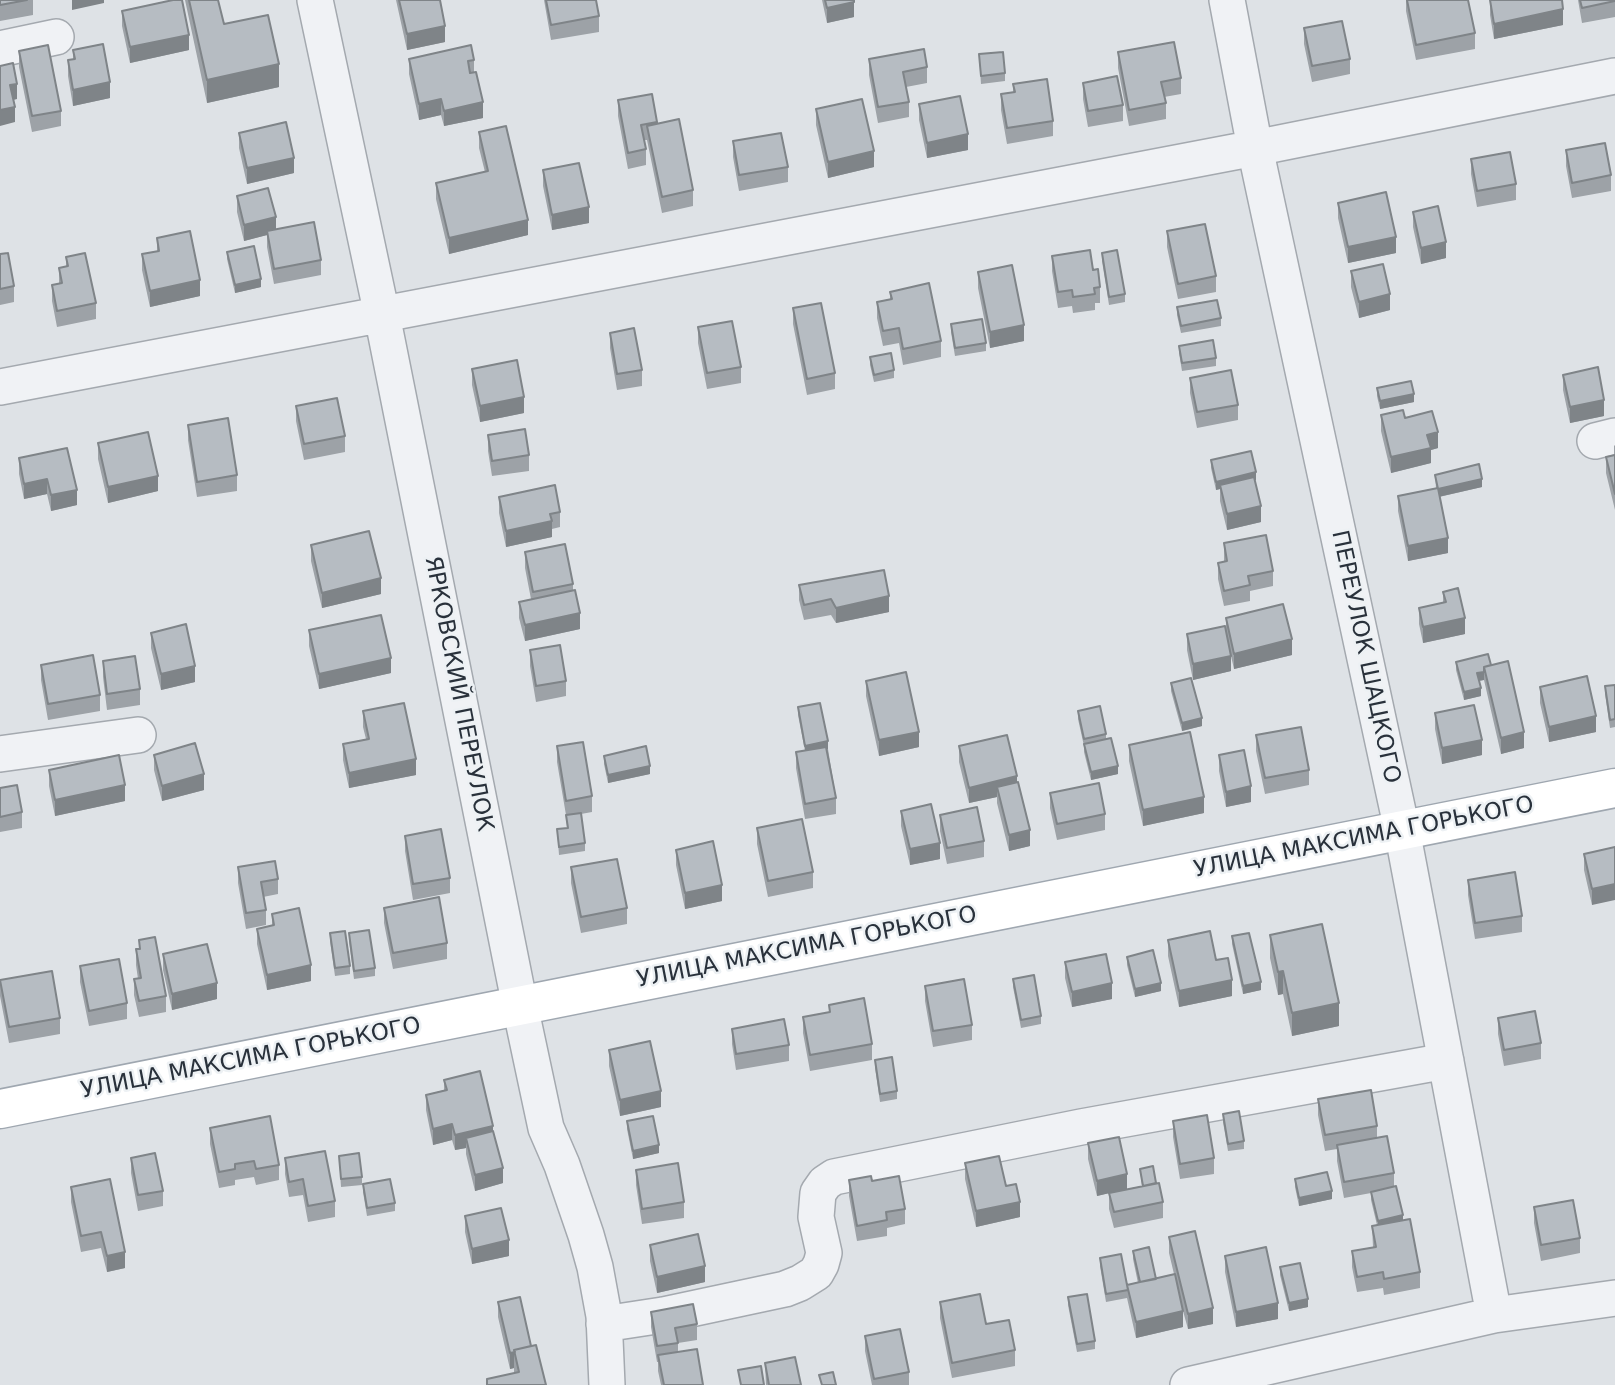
<!DOCTYPE html>
<meta charset="utf-8">
<style>
body{margin:0}
canvas{display:block;background:#dee2e6}
</style>
<canvas width="1615" height="1385"></canvas>
<script>
const c = document.querySelector('canvas').getContext('2d');
c.lineJoin = 'round';
const shape = rows => new Path2D(rows.map(r => 'M' + r).join(''));
function stroke(path, color, width, dash) { c.strokeStyle = color; c.lineWidth = width; c.lineCap = dash ? 'butt' : 'round'; c.setLineDash(dash || []); c.stroke(path); }
function fillPath(path, color) { c.fillStyle = color; c.fill(path, 'evenodd'); }
function drawText(font, color, halo, rows, align = 'center') {
  c.font = font + ' "DejaVu Sans",sans-serif'; c.lineWidth = 5; c.setLineDash([]); c.textBaseline = 'middle'; c.strokeStyle = halo; c.fillStyle = color; for (const [text, x, y, turn = 0] of rows) {
    c.save(); c.translate(x, y); c.rotate((+turn || 0) * Math.PI / 180); c.textAlign = isNaN(turn) ? turn : align; if (halo) c.strokeText(text, 0, 0); c.fillText(text, 0, 0); c.restore();
  }
}
const minor = shape([
 [315,0,382,315,520,1006,546,1128,562,1165,586,1235,595,1267,604,1316,607,1385],
 [1227,0,1255,148,1402,830,1494,1315],
 [0,49,56,37],
 [0,387,1255,148,1615,76],
 [1595,441,1615,436],
 [0,754,138,735],
 [604,1324,663,1315,785,1289,800,1283,816,1273,821,1264,824,1253,816,1217,818,1193,825,1183,834,1177,1081,1127,1446,1061],
 [1188,1385,1494,1315,1615,1298]
]);
const major = shape([
 [0,1109,1615,788]
]);
stroke(minor, '#a4a9af', 38);
stroke(major, '#9fa7b0', 41);
stroke(minor, '#f0f2f5', 35);
stroke(major, '#fff', 38);
fillPath(shape([
 [0,0,33,0,33,15,0,21],
 [185,0,218,0,224,24,279,87,207,103],
 [396,0,440,0,445,42,407,50],
 [544,0,596,0,599,16,599,32,551,40],
 [822,0,854,0,854,17,827,23],
 [1406,0,1468,0,1475,33,1475,49,1416,60,1406,11],
 [1490,0,1563,25,1494,39,1490,15],
 [1578,0,1615,0,1615,17,1582,23],
 [122,11,189,50,130,63,122,26],
 [1304,28,1350,59,1350,74,1312,82,1304,44],
 [73,50,110,98,73,106,68,76,68,60,73,59],
 [19,51,61,111,61,126,32,132,19,67],
 [1118,52,1181,78,1181,94,1164,97,1166,103,1166,119,1129,126,1118,68],
 [979,54,1005,73,1005,81,981,84],
 [409,59,474,60,474,72,483,118,444,126,441,115,419,120,409,74],
 [869,59,927,67,927,83,906,87,909,102,909,117,878,123,869,75],
 [1083,83,1123,105,1123,121,1088,127,1083,99],
 [1013,84,1053,121,1053,136,1007,144,1001,110,1001,94,1013,93],
 [652,94,657,124,693,190,693,206,662,213,647,140,644,140,646,149,646,165,628,169,618,116,618,100],
 [919,104,968,150,927,158,919,120],
 [816,109,874,167,828,178,816,125],
 [479,132,528,235,449,254,436,199,436,183,485,172,479,148],
 [239,133,294,173,247,184,239,148],
 [733,141,788,167,788,182,739,191,733,157],
 [1566,150,1611,175,1611,191,1572,198,1566,166],
 [1471,159,1516,184,1516,200,1477,207,1471,174],
 [543,170,589,223,552,230,543,186],
 [237,196,276,229,321,260,321,275,274,284,267,247,267,235,244,241,237,212],
 [1338,203,1396,253,1348,263,1338,218],
 [1413,212,1446,258,1421,264,1413,227],
 [1167,231,1216,276,1216,292,1178,299,1167,247],
 [157,238,200,296,150,307,142,270,142,254,157,251],
 [227,252,261,287,235,293,227,259],
 [1102,253,1125,294,1125,302,1109,305,1102,261],
 [0,254,14,286,14,302,0,305],
 [1052,256,1093,270,1100,287,1100,303,1095,303,1095,310,1073,313,1072,306,1058,308,1052,271],
 [66,257,96,303,96,319,57,327,52,301,52,285,59,284,59,268,66,267],
 [1351,271,1390,310,1359,318,1351,287],
 [978,272,1024,341,990,348,978,288],
 [890,292,941,341,941,357,903,365,899,343,883,346,877,318,877,302,890,299],
 [1177,307,1221,318,1221,326,1181,333,1177,315],
 [793,308,835,373,835,389,807,395,793,324],
 [951,324,986,343,986,351,955,356,951,332],
 [698,327,741,367,741,383,707,389,698,343],
 [610,333,642,370,642,386,617,390,610,348],
 [1179,346,1216,358,1216,366,1182,371,1179,353],
 [870,357,894,370,894,378,874,382,870,365],
 [472,369,524,413,480,422,472,385],
 [1563,375,1604,416,1570,423,1563,390],
 [1190,378,1238,405,1238,420,1197,428,1190,393],
 [1377,388,1414,402,1380,409,1377,396],
 [296,406,345,436,345,452,304,460,296,421],
 [1381,415,1405,418,1438,448,1431,450,1431,463,1391,473,1381,431],
 [188,425,237,475,237,491,197,497,188,440],
 [488,435,529,455,529,471,492,476,488,451],
 [98,443,158,491,108,503,98,459],
 [1615,445,1615,510,1606,473,1606,457,1614,456,1614,446],
 [67,448,77,505,51,511,47,494,24,499,19,474,19,458],
 [1211,460,1256,480,1255,480,1261,522,1227,530,1220,501,1220,489,1216,490,1211,468],
 [1435,475,1482,487,1439,497,1448,553,1408,561,1398,511,1398,496,1436,488],
 [499,497,560,512,560,527,552,529,552,537,506,547,499,513],
 [1224,543,1273,571,1273,586,1250,591,1250,601,1224,606,1218,579,1218,563,1224,562],
 [311,545,381,594,322,608,311,561],
 [525,552,573,584,573,590,580,629,525,641,519,618,519,602,531,599,525,568],
 [799,585,889,612,836,623,831,615,804,620,799,600],
 [1443,592,1465,634,1423,643,1419,624,1419,608,1443,603],
 [1226,618,1292,655,1234,669,1231,656,1231,671,1193,680,1187,650,1187,634,1226,631],
 [309,630,391,673,319,689,309,646],
 [151,633,195,682,161,690,151,648],
 [530,650,566,681,566,696,536,702,530,666],
 [103,661,140,689,140,705,107,710,103,677],
 [1456,662,1491,665,1524,748,1501,754,1484,680,1479,681,1481,696,1464,700,1456,670],
 [41,665,100,695,100,711,48,720,41,680],
 [866,681,919,747,879,756,866,696],
 [1171,683,1202,726,1182,731,1171,691],
 [1615,685,1615,727,1610,728,1605,694,1605,686],
 [1540,687,1596,732,1549,742,1540,703],
 [798,707,828,749,836,798,836,814,805,819,796,768,796,752,805,751,798,715],
 [363,711,416,775,349,788,343,760,343,744,366,739,363,727],
 [1078,711,1106,734,1106,739,1118,774,1091,780,1084,752,1084,746,1078,719],
 [1435,713,1482,755,1442,764,1435,729],
 [1256,735,1309,770,1309,785,1265,794,1256,751],
 [1129,745,1204,813,1143,826,1129,761],
 [557,746,592,796,592,812,581,814,585,843,585,851,559,855,557,829,567,828,566,815,557,762],
 [959,746,1017,782,1030,846,1009,851,997,803,997,797,969,803,959,762],
 [154,755,204,790,162,801,154,770],
 [1219,755,1251,802,1226,807,1219,771],
 [604,756,650,774,608,783,604,764],
 [49,770,125,801,55,816,49,786],
 [0,788,22,812,22,828,0,832],
 [1050,793,1105,814,1105,830,1057,840,1050,808],
 [901,811,940,859,910,865,901,826],
 [940,815,984,841,984,857,947,864,940,831],
 [757,828,813,872,813,888,768,897,757,844],
 [405,836,450,878,450,893,413,900,405,851],
 [1615,847,1592,905,1584,870,1584,854],
 [676,850,722,901,685,909,676,865],
 [238,867,278,879,278,894,263,897,266,910,266,925,246,929,238,883],
 [571,867,627,908,627,924,581,933,571,883],
 [1468,880,1522,916,1522,932,1475,939,1468,895],
 [384,908,447,943,447,959,393,969,384,923],
 [272,914,311,981,267,990,257,944,257,929,272,925],
 [330,933,350,966,350,974,335,976,330,941],
 [349,933,375,968,375,976,354,979,349,941],
 [1270,935,1339,1026,1292,1036,1283,994,1278,995,1270,958],
 [1232,936,1261,990,1243,994,1232,944],
 [139,940,166,996,166,1012,139,1017,134,995,134,979,138,979,136,965,136,949,139,949],
 [1168,940,1216,960,1232,996,1179,1007,1168,956],
 [163,954,217,999,172,1010,163,970],
 [1127,957,1161,991,1135,997,1127,965],
 [1065,962,1112,999,1072,1007,1065,978],
 [80,966,127,1003,127,1019,89,1026,80,982],
 [1013,979,1041,1016,1041,1024,1021,1028,1013,987],
 [0,980,60,1018,60,1034,9,1043,0,996],
 [925,986,972,1025,972,1040,933,1047,925,1001],
 [829,1005,872,1044,872,1060,810,1071,803,1033,803,1017,829,1012],
 [1498,1018,1541,1043,1541,1059,1504,1066,1498,1034],
 [732,1029,789,1045,789,1061,736,1070,732,1044],
 [609,1050,661,1107,620,1116,609,1066],
 [875,1060,897,1091,897,1099,880,1102,875,1068],
 [444,1080,493,1131,503,1183,475,1191,466,1154,466,1148,455,1150,452,1140,433,1145,426,1110,426,1095,444,1090],
 [1318,1099,1377,1126,1377,1138,1394,1173,1394,1186,1403,1221,1420,1272,1420,1288,1384,1295,1383,1288,1357,1292,1352,1267,1352,1251,1373,1247,1372,1226,1377,1225,1371,1200,1371,1193,1344,1198,1337,1161,1337,1149,1325,1151,1318,1115],
 [1223,1114,1244,1141,1244,1149,1228,1151,1223,1122],
 [627,1121,659,1153,633,1159,627,1129],
 [1173,1121,1214,1158,1214,1174,1180,1179,1173,1137],
 [210,1128,279,1165,279,1180,256,1185,254,1177,235,1180,235,1185,219,1188,210,1144],
 [1088,1143,1127,1189,1142,1186,1140,1169,1156,1183,1163,1202,1163,1218,1114,1228,1109,1209,1109,1193,1097,1196,1088,1159],
 [339,1156,362,1177,362,1185,341,1187],
 [131,1158,163,1191,163,1206,138,1211,131,1173],
 [285,1158,335,1201,335,1217,308,1222,303,1195,289,1197,285,1174],
 [965,1163,1006,1186,1020,1217,976,1227,965,1179],
 [636,1170,684,1202,684,1218,642,1224,636,1185],
 [1295,1179,1332,1199,1299,1206,1295,1187],
 [849,1180,872,1181,905,1209,905,1224,887,1228,887,1236,857,1241,849,1196],
 [363,1184,395,1203,395,1211,367,1216,363,1192],
 [71,1187,125,1268,107,1272,101,1248,81,1252,71,1202],
 [1534,1207,1580,1238,1580,1253,1541,1261,1534,1223],
 [465,1216,509,1256,472,1264,465,1232],
 [1169,1237,1213,1324,1188,1329,1183,1311,1183,1327,1136,1338,1127,1298,1106,1302,1100,1266,1100,1258,1127,1290,1138,1283,1133,1259,1133,1251,1156,1279,1174,1274,1169,1253],
 [650,1245,705,1282,657,1293,650,1261],
 [1225,1256,1278,1319,1236,1327,1225,1272],
 [1280,1267,1308,1307,1289,1311,1280,1275],
 [1068,1297,1095,1341,1095,1349,1077,1352,1068,1305],
 [498,1302,531,1346,546,1385,514,1373,514,1368,510,1369,498,1317],
 [940,1302,986,1324,1015,1350,1015,1366,952,1378,940,1318],
 [651,1312,697,1324,697,1340,678,1343,678,1352,703,1385,661,1385,658,1371,658,1362,657,1362,651,1327],
 [865,1336,909,1372,909,1385,872,1385,865,1351],
 [765,1363,801,1385,766,1385]
]), '#9da2a7');
fillPath(shape([
 [72,0,104,0,104,3,72,10],
 [854,2,854,17,827,23,827,8],
 [1563,9,1563,25,1494,39,1494,24],
 [445,26,445,42,407,50,407,34],
 [189,35,189,50,130,63,130,47],
 [279,64,279,87,207,103,207,80],
 [110,82,110,98,73,106,73,90],
 [17,84,17,99,10,101,10,85],
 [441,99,441,115,419,120,419,104],
 [483,102,483,118,444,126,444,111],
 [15,107,15,122,0,126,0,110],
 [968,134,968,150,927,158,927,143],
 [874,151,874,167,828,178,828,162],
 [294,158,294,173,247,184,247,168],
 [589,207,589,223,552,230,552,215],
 [276,217,276,233,267,231,267,235,244,241,244,225],
 [528,220,528,235,449,254,449,238],
 [1396,237,1396,253,1348,263,1348,247],
 [1446,242,1446,258,1421,264,1421,248],
 [261,279,261,287,235,293,235,285],
 [200,280,200,296,150,307,150,291],
 [1390,294,1390,310,1359,318,1359,302],
 [1024,325,1024,341,990,348,990,332],
 [1414,394,1414,402,1380,409,1380,401],
 [524,397,524,413,480,422,480,406],
 [1604,400,1604,416,1570,423,1570,407],
 [1438,432,1438,448,1431,450,1431,463,1391,473,1391,457,1427,435],
 [1256,472,1256,480,1220,488,1220,485,1220,489,1216,490,1216,482],
 [158,476,158,491,108,503,108,487],
 [47,479,47,494,24,499,24,484],
 [1482,479,1482,487,1438,497,1438,489],
 [77,490,77,505,51,511,51,495],
 [1261,506,1261,522,1227,530,1227,514],
 [552,521,552,537,506,547,506,531],
 [1448,538,1448,553,1408,561,1408,546],
 [381,578,381,594,322,608,322,593],
 [889,596,889,612,836,623,836,608],
 [580,613,580,629,525,641,525,625],
 [1465,618,1465,634,1423,643,1423,627],
 [1292,639,1292,655,1234,669,1234,654],
 [1231,656,1231,671,1193,680,1193,664],
 [391,658,391,673,319,689,319,674],
 [195,666,195,682,161,690,161,674],
 [1484,672,1484,680,1477,681,1477,673],
 [1481,688,1481,696,1464,700,1464,692],
 [1596,716,1596,732,1549,742,1549,727],
 [1202,718,1202,726,1182,731,1182,723],
 [919,732,919,747,879,756,879,740],
 [1524,732,1524,748,1501,754,1501,738],
 [1482,740,1482,755,1442,764,1442,748],
 [828,741,828,749,805,754,805,746],
 [416,759,416,775,349,788,349,773],
 [650,766,650,774,608,783,608,775],
 [1118,766,1118,774,1091,780,1091,772],
 [204,774,204,790,162,801,162,786],
 [1017,776,1017,792,997,787,997,797,969,803,969,788],
 [125,785,125,801,55,816,55,800],
 [1251,786,1251,802,1226,807,1226,792],
 [1204,797,1204,813,1143,826,1143,810],
 [1030,830,1030,846,1009,851,1009,835],
 [940,843,940,859,910,865,910,849],
 [1615,884,1615,900,1592,905,1592,889],
 [722,885,722,901,685,909,685,893],
 [311,965,311,981,267,990,267,975],
 [1283,971,1283,994,1278,995,1278,972],
 [1232,980,1232,996,1179,1007,1179,991],
 [1261,982,1261,990,1243,994,1243,986],
 [217,983,217,999,172,1010,172,994],
 [1112,983,1112,999,1072,1007,1072,992],
 [1161,983,1161,991,1135,997,1135,989],
 [1339,1003,1339,1026,1292,1036,1292,1013],
 [661,1091,661,1107,620,1116,620,1100],
 [452,1124,452,1140,433,1145,433,1129],
 [493,1126,493,1141,466,1138,466,1148,455,1150,455,1135],
 [659,1145,659,1153,633,1159,633,1151],
 [503,1168,503,1183,475,1191,475,1175],
 [1127,1174,1127,1189,1097,1196,1097,1181],
 [1332,1191,1332,1199,1299,1206,1299,1198],
 [1020,1202,1020,1217,976,1227,976,1211],
 [1403,1215,1403,1223,1378,1229,1378,1221],
 [509,1240,509,1256,472,1264,472,1249],
 [125,1252,125,1268,107,1272,107,1256],
 [705,1266,705,1282,657,1293,657,1277],
 [1308,1299,1308,1307,1289,1311,1289,1303],
 [1278,1303,1278,1319,1236,1327,1236,1312],
 [1213,1308,1213,1324,1188,1329,1188,1314],
 [1183,1311,1183,1327,1136,1338,1136,1322],
 [514,1352,514,1368,510,1369,510,1353]
]), '#7f8488');
const building = shape([
 [0,0,27,0,0,5,0,0],
 [173,0,182,0,189,35,130,47,122,11,173,0],
 [189,0,218,0,224,24,268,15,279,64,207,80,189,0],
 [399,0,440,0,445,26,407,34,399,0],
 [546,0,596,0,599,16,551,25,546,0],
 [825,0,854,0,854,2,827,8,825,0],
 [1407,0,1468,0,1475,33,1416,45,1407,0],
 [1490,0,1562,0,1563,9,1494,24,1490,0],
 [1580,0,1615,0,1615,1,1582,8,1580,0],
 [1342,21,1350,59,1312,66,1304,28,1342,21],
 [1174,42,1181,78,1161,82,1166,103,1129,110,1118,52,1174,42],
 [103,44,110,82,73,90,68,60,75,59,73,50,103,44],
 [48,45,61,111,32,116,19,51,48,45],
 [471,45,474,60,468,61,470,73,476,72,483,102,444,111,441,99,419,104,409,59,471,45],
 [924,49,927,67,903,72,909,102,878,107,869,59,924,49],
 [1003,52,1005,73,981,76,979,54,1003,52],
 [13,63,17,84,10,85,15,107,0,110,0,66,13,63],
 [1117,76,1123,105,1088,111,1083,83,1117,76],
 [1047,79,1053,121,1007,128,1001,94,1015,92,1013,84,1047,79],
 [652,94,657,122,641,125,646,149,628,153,618,100,652,94],
 [960,96,968,134,927,143,919,104,960,96],
 [862,99,874,151,828,162,816,109,862,99],
 [679,119,693,190,662,197,647,126,679,119],
 [286,122,294,158,247,168,239,133,286,122],
 [506,126,528,220,449,238,436,183,488,171,479,132,506,126],
 [781,133,788,167,739,175,733,141,781,133],
 [1605,143,1611,175,1572,183,1566,150,1605,143],
 [1510,152,1516,184,1477,191,1471,159,1510,152],
 [579,163,589,207,552,215,543,170,579,163],
 [268,188,276,217,244,225,237,196,268,188],
 [1386,192,1396,237,1348,247,1338,203,1386,192],
 [1438,206,1446,242,1421,248,1413,212,1438,206],
 [314,222,321,260,274,269,267,231,314,222],
 [1205,224,1216,276,1178,284,1167,231,1205,224],
 [190,231,200,280,150,291,142,254,159,251,157,238,190,231],
 [254,246,261,279,235,285,227,252,254,246],
 [1090,250,1093,270,1098,269,1100,287,1094,288,1095,294,1073,297,1072,290,1058,292,1052,256,1090,250],
 [1117,250,1125,294,1109,297,1102,253,1117,250],
 [8,253,14,286,0,289,0,254,8,253],
 [85,253,96,303,57,311,52,285,62,283,59,268,68,266,66,257,85,253],
 [1383,264,1390,294,1359,302,1351,271,1383,264],
 [1012,265,1024,325,990,332,978,272,1012,265],
 [929,283,941,341,903,349,899,328,883,331,877,302,892,299,890,292,929,283],
 [1217,300,1221,318,1181,326,1177,307,1217,300],
 [821,303,835,373,807,379,793,308,821,303],
 [982,319,986,343,955,348,951,324,982,319],
 [732,321,741,367,707,373,698,327,732,321],
 [634,328,642,370,617,374,610,333,634,328],
 [1213,340,1216,358,1182,363,1179,346,1213,340],
 [891,353,894,370,874,375,870,357,891,353],
 [517,360,524,397,480,406,472,369,517,360],
 [1598,367,1604,400,1570,407,1563,375,1598,367],
 [1231,370,1238,405,1197,412,1190,378,1231,370],
 [1411,381,1414,394,1380,401,1377,388,1411,381],
 [337,398,345,436,304,444,296,406,337,398],
 [1403,410,1405,418,1432,411,1438,432,1427,435,1431,448,1391,457,1381,415,1403,410],
 [228,418,237,475,197,482,188,425,228,418],
 [525,429,529,455,492,461,488,435,525,429],
 [148,432,158,476,108,487,98,443,148,432],
 [67,448,77,490,51,495,47,479,24,484,19,458,67,448],
 [1251,451,1256,472,1216,482,1211,460,1251,451],
 [1615,455,1615,494,1606,457,1615,455],
 [1479,464,1482,479,1438,489,1435,475,1479,464],
 [1254,477,1261,506,1227,514,1220,485,1254,477],
 [555,485,560,512,550,514,552,521,506,531,499,497,555,485],
 [1438,488,1448,538,1408,546,1398,496,1438,488],
 [369,531,381,578,322,593,311,545,369,531],
 [1266,535,1273,571,1248,576,1250,585,1224,591,1218,563,1227,561,1224,543,1266,535],
 [565,544,573,584,533,592,525,552,565,544],
 [884,570,889,596,836,608,831,599,804,605,799,585,884,570],
 [1458,588,1465,618,1423,627,1419,608,1446,602,1443,592,1458,588],
 [575,590,580,613,525,625,519,602,575,590],
 [1283,604,1292,639,1234,654,1226,618,1283,604],
 [381,615,391,658,319,674,309,630,381,615],
 [186,624,195,666,161,674,151,633,186,624],
 [1225,626,1231,656,1193,664,1187,634,1225,626],
 [560,645,566,681,536,686,530,650,560,645],
 [1488,654,1491,665,1484,667,1484,672,1477,673,1481,688,1464,692,1456,662,1488,654],
 [93,655,100,695,48,704,41,665,93,655],
 [135,656,140,689,107,694,103,661,135,656],
 [1508,661,1524,732,1501,738,1484,667,1508,661],
 [906,672,919,732,879,740,866,681,906,672],
 [1587,676,1596,716,1549,727,1540,687,1587,676],
 [1191,678,1202,718,1182,723,1171,683,1191,678],
 [1615,685,1615,719,1610,720,1605,686,1615,685],
 [404,703,416,759,349,773,343,744,369,739,363,711,404,703],
 [820,703,828,741,805,746,798,707,820,703],
 [1474,705,1482,740,1442,748,1435,713,1474,705],
 [1100,706,1106,734,1084,739,1078,711,1100,706],
 [1301,727,1309,770,1265,778,1256,735,1301,727],
 [1190,732,1204,797,1143,810,1129,745,1190,732],
 [1007,735,1017,776,969,788,959,746,1007,735],
 [1111,738,1118,766,1091,772,1084,744,1111,738],
 [583,742,592,796,566,801,557,746,583,742],
 [195,743,204,774,162,786,154,755,195,743],
 [646,746,650,766,608,775,604,756,646,746],
 [826,747,836,798,805,804,796,752,826,747],
 [1244,750,1251,786,1226,792,1219,755,1244,750],
 [119,755,125,785,55,800,49,770,119,755],
 [1018,782,1030,830,1009,835,997,787,1018,782],
 [1099,783,1105,814,1057,824,1050,793,1099,783],
 [17,785,22,812,0,817,0,788,17,785],
 [931,804,940,843,910,849,901,811,931,804],
 [977,807,984,841,947,848,940,815,977,807],
 [581,813,585,843,559,847,557,829,568,828,566,815,581,813],
 [802,819,813,872,768,881,757,828,802,819],
 [441,829,450,878,413,884,405,836,441,829],
 [713,841,722,885,685,893,676,850,713,841],
 [1615,847,1615,884,1592,889,1584,854,1615,847],
 [617,859,627,908,581,917,571,867,617,859],
 [275,861,278,879,261,882,266,910,246,913,238,867,275,861],
 [1515,872,1522,916,1475,923,1468,880,1515,872],
 [439,897,447,943,393,953,384,908,439,897],
 [299,908,311,965,267,975,257,929,274,925,272,914,299,908],
 [1322,924,1339,1003,1292,1013,1283,971,1278,972,1270,935,1322,924],
 [369,930,375,968,354,971,349,933,369,930],
 [345,931,350,966,335,968,330,933,345,931],
 [1210,931,1216,960,1228,958,1232,980,1179,991,1168,940,1210,931],
 [1249,933,1261,982,1243,986,1232,936,1249,933],
 [155,937,166,996,139,1001,134,979,141,978,136,949,140,949,139,940,155,937],
 [207,944,217,983,172,994,163,954,207,944],
 [1153,950,1161,983,1135,989,1127,957,1153,950],
 [1106,954,1112,983,1072,992,1065,962,1106,954],
 [119,959,127,1003,89,1011,80,966,119,959],
 [52,971,60,1018,9,1027,0,980,52,971],
 [1034,975,1041,1016,1021,1020,1013,979,1034,975],
 [964,979,972,1025,933,1031,925,986,964,979],
 [864,998,872,1044,810,1055,803,1017,830,1012,829,1005,864,998],
 [1535,1011,1541,1043,1504,1050,1498,1018,1535,1011],
 [784,1019,789,1045,736,1054,732,1029,784,1019],
 [650,1041,661,1091,620,1100,609,1050,650,1041],
 [892,1057,897,1091,880,1094,875,1060,892,1057],
 [480,1071,493,1126,455,1135,452,1124,433,1129,426,1095,447,1090,444,1080,480,1071],
 [1371,1090,1377,1126,1325,1135,1318,1099,1371,1090],
 [1239,1111,1244,1141,1228,1144,1223,1114,1239,1111],
 [1207,1115,1214,1158,1180,1164,1173,1121,1207,1115],
 [270,1116,279,1165,256,1169,254,1161,235,1164,235,1169,219,1172,210,1128,270,1116],
 [653,1116,659,1145,633,1151,627,1121,653,1116],
 [493,1131,503,1168,475,1175,466,1138,493,1131],
 [1387,1136,1394,1173,1344,1182,1337,1145,1387,1136],
 [1119,1137,1127,1174,1097,1181,1088,1143,1119,1137],
 [325,1151,335,1201,308,1206,303,1179,289,1182,285,1158,325,1151],
 [155,1153,163,1191,138,1195,131,1158,155,1153],
 [359,1153,362,1177,341,1179,339,1156,359,1153],
 [999,1156,1006,1186,1016,1184,1020,1202,976,1211,965,1163,999,1156],
 [678,1163,684,1202,642,1209,636,1170,678,1163],
 [1153,1166,1156,1183,1143,1186,1140,1169,1153,1166],
 [1327,1172,1332,1191,1299,1198,1295,1179,1327,1172],
 [871,1176,872,1181,899,1176,905,1209,886,1212,887,1220,857,1226,849,1180,871,1176],
 [110,1179,125,1252,107,1256,101,1232,81,1236,71,1187,110,1179],
 [390,1179,395,1203,367,1208,363,1184,390,1179],
 [1159,1183,1163,1202,1114,1212,1109,1193,1159,1183],
 [1396,1186,1403,1215,1378,1221,1371,1192,1396,1186],
 [1573,1200,1580,1238,1541,1245,1534,1207,1573,1200],
 [501,1208,509,1240,472,1249,465,1216,501,1208],
 [1410,1219,1420,1272,1384,1279,1383,1272,1357,1277,1352,1251,1376,1247,1372,1226,1410,1219],
 [1195,1231,1213,1308,1188,1314,1169,1237,1195,1231],
 [698,1234,705,1266,657,1277,650,1245,698,1234],
 [1149,1247,1156,1279,1140,1282,1133,1251,1149,1247],
 [1266,1247,1278,1303,1236,1312,1225,1256,1266,1247],
 [1121,1254,1128,1290,1106,1294,1100,1258,1121,1254],
 [1300,1263,1308,1299,1289,1303,1280,1267,1300,1263],
 [1175,1274,1183,1311,1136,1322,1127,1285,1175,1274],
 [980,1294,986,1324,1009,1320,1015,1350,952,1363,940,1302,980,1294],
 [1087,1294,1095,1341,1077,1344,1068,1297,1087,1294],
 [520,1297,531,1346,514,1350,515,1352,510,1353,498,1302,520,1297],
 [693,1304,697,1324,675,1328,678,1343,657,1346,651,1312,693,1304],
 [900,1329,909,1372,874,1379,865,1336,900,1329],
 [536,1345,546,1385,487,1385,487,1379,519,1372,514,1350,536,1345],
 [697,1349,703,1385,664,1385,658,1355,697,1349],
 [795,1357,801,1385,769,1385,765,1363,795,1357],
 [761,1366,764,1385,741,1385,738,1370,761,1366],
 [833,1372,836,1385,822,1385,819,1375,833,1372]
]);
fillPath(building, '#b6bcc2');
stroke(building, '#7f8488', 2);
drawText('23px', '#29313b', '#edf1f4', [
 ["ПЕРЕУЛОК ШАЦКОГО",1365,657,78],
 ["ЯРКОВСКИЙ ПЕРЕУЛОК",458,694,79],
 ["УЛИЦА МАКСИМА ГОРЬКОГО",1364,838,-11],
 ["УЛИЦА МАКСИМА ГОРЬКОГО",807,948,-11],
 ["УЛИЦА МАКСИМА ГОРЬКОГО",251,1059,-11]
]);
</script>
